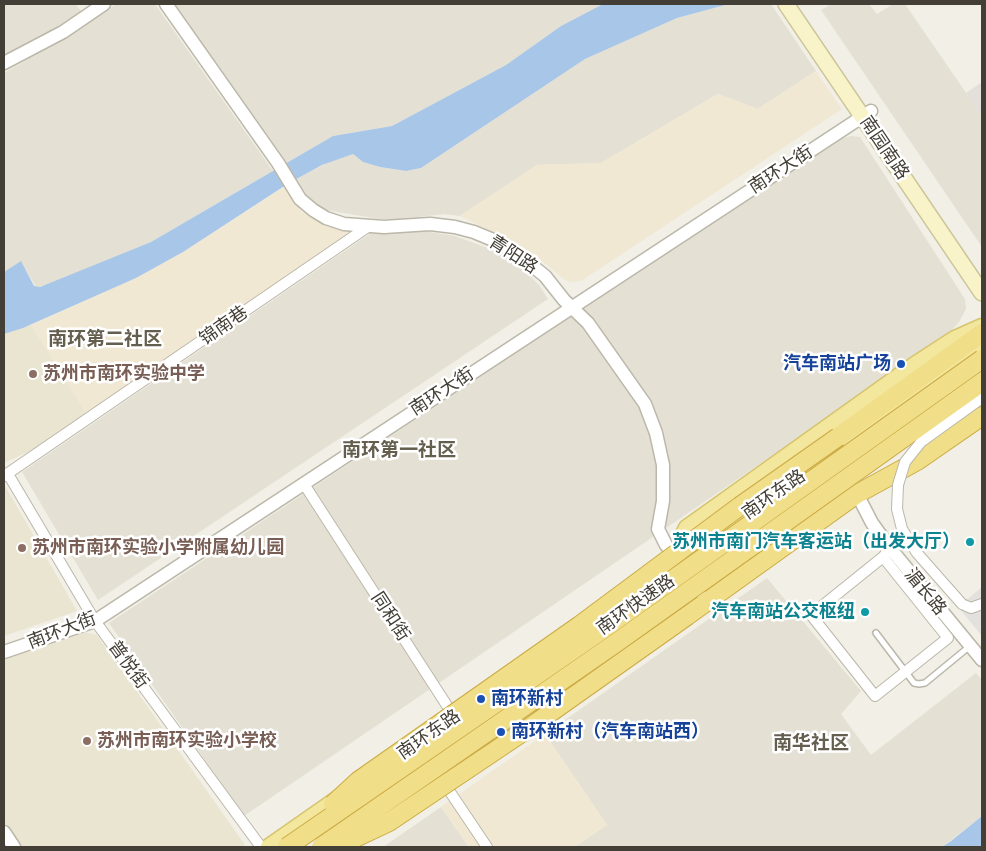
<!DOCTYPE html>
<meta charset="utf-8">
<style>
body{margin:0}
#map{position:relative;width:986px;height:851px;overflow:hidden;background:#f1efe6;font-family:"Fira Sans",sans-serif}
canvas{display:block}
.frame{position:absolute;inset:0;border:5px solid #433f36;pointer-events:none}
</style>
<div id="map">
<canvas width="986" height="851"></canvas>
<div class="frame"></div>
</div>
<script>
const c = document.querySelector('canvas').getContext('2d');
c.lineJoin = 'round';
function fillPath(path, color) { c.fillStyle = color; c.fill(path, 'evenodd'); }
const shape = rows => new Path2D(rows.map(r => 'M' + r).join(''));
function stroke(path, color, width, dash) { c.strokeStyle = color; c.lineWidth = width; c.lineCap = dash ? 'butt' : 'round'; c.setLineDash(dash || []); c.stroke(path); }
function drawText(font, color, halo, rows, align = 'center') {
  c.font = font + ' "Fira Sans","Noto Sans SC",sans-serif'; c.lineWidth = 5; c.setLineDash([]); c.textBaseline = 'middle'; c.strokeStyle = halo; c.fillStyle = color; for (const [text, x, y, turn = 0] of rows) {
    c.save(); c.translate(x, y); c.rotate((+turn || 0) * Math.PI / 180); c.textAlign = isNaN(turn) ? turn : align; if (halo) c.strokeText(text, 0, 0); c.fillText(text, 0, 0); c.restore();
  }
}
fillPath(shape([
 [4,4,75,4,81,11,52,30,4,56],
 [116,4,155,4,273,171,151,242,48,285,36,287,21,262,4,272,4,73,67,37],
 [173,4,603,4,561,26,506,65,392,126,333,136,286,164],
 [729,4,771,4,816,71,758,109,718,94,601,163,537,165,460,216,444,214,402,219,379,219,320,209,308,201,294,180,331,161,353,154,363,162,380,167,406,171,421,168,585,59,677,18],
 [831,4,869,4,877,14,893,4,905,4,982,116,982,247,821,10],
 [851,136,860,137,965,299,966,309,959,322,946,337,244,816,109,623,600,297,841,139],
 [398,231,423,231,455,236,493,250,516,263,530,276,539,285,548,299,98,600,22,472,371,233],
 [767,578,861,691,841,714,871,755,976,673,982,680,982,816,942,847,574,847,607,825,545,734],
 [441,807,469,847,383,847]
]), '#e4e1d4');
fillPath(shape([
 [816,71,842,109,581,281,571,282,565,280,535,255,517,244,460,216,537,165,601,163,718,94,758,109],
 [284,187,302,212,312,218,327,224,356,231,87,414,31,325,136,278,183,252],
 [545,734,607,825,574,847,469,847,441,807]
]), '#f1e8d3');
fillPath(shape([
 [982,82,982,116,966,93]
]), '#e3e0db');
fillPath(shape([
 [31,325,87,414,36,448,4,463,4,334],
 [4,484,77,611,4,636],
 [83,632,97,635,245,845,241,847,21,847,4,821,4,660]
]), '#e9e5d1');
fillPath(shape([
 [982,587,982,636,958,607]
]), '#e2e1dd');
fillPath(shape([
 [603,4,729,4,677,18,585,59,421,168,406,171,380,167,363,162,353,154,322,165,289,183,183,252,136,278,23,328,4,334,4,272,21,261,34,286,40,287,151,242,333,136,392,126,506,65,561,26],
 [982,816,982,847,942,847,951,841]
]), '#a8c6e8');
const service = shape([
 [876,633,914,683,919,684,925,683,970,646]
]);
const minor = shape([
 [8,474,95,621,261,847],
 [4,476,369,226],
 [304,484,455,718],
 [883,557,948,638,875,696,811,615,883,557,890,548],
 [962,604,971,608,982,604],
 [442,780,487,847]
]);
const tertiary = shape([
 [166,4,278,163,300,199,313,210,326,218,344,224,384,227,430,224,455,227,474,232,498,242,525,260,545,276,564,300,588,323,645,404,656,433,663,465,663,501,658,529,666,545,679,561,699,591],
 [4,63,63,32,104,4],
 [857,494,872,523,890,548,982,660],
 [4,652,95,621,871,111],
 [4,832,14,847]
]);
const secondary = shape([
 [786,4,982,293]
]);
const primary = shape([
 [684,558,982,346],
 [680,559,682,538,687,528,915,365,955,339,982,327],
 [269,847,342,796]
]);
const trunk = shape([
 [838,437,982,333],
 [687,616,857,494,917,461,982,416]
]);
stroke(service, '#bbb7a9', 8);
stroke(minor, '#bbb7a9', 12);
stroke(tertiary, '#bbb7a9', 15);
stroke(secondary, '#ccc59a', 18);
stroke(primary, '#d6c46f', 19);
stroke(trunk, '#ccab45', 20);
stroke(service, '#fff', 5);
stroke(minor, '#fff', 10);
stroke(tertiary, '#fff', 12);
stroke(secondary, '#f8f3c8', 15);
stroke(primary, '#f3e69d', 16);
stroke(trunk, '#f0de88', 18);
const minorBridge = shape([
 [962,604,917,553,902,529,897,509,898,485,905,462,921,442,982,398]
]);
const trunkBridge = shape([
 [333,804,358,781,580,625,740,506,838,437],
 [287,847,602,630,982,359],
 [321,847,613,645,982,382],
 [336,847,389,822,523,732,687,616]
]);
stroke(minorBridge, '#bbb7a9', 12, []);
stroke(trunkBridge, '#ccab45', 20, []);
stroke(minorBridge, '#fff', 10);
stroke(trunkBridge, '#f0de88', 18);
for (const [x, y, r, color] of [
 [901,364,5,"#1a4fb4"],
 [33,374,5,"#8d6e63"],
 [970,542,5,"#0f9aa8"],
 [22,548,5,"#8d6e63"],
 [865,612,5,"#0f9aa8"],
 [481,699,5,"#1a4fb4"],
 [501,732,5,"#1a4fb4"],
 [87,741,5,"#8d6e63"]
]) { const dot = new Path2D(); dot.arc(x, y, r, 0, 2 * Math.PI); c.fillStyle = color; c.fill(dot); stroke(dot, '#fff', 2); }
drawText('18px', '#433f36', '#fff', [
 ["南园南路",884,148,56],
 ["南环大街",781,170,-33],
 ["青阳路",513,255,33],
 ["锦南巷",224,326,-35],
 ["南环大街",442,392,-33],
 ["南环东路",774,495,-35],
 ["湄长路",925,592,51],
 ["南环快速路",636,605,-35],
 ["同和街",390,617,57],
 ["南环大街",62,631,-21],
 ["普悦街",128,665,54],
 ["南环东路",429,735,-35]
]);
drawText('bold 18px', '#164399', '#fff', [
 ["汽车南站广场",891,364,"right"],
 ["南环新村",491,699],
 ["南环新村（汽车南站西）",511,732]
], 'left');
drawText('bold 18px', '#785e54', '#fff', [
 ["苏州市南环实验中学",43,374],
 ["苏州市南环实验小学附属幼儿园",32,548],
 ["苏州市南环实验小学校",97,741]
], 'left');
drawText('bold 18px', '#0d838f', '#fff', [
 ["苏州市南门汽车客运站（出发大厅）",960,542],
 ["汽车南站公交枢纽",855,612]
], 'right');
drawText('bold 19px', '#645e4e', '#fff', [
 ["南环第二社区",105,340],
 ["南环第一社区",399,451],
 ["南华社区",811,744]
]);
</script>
